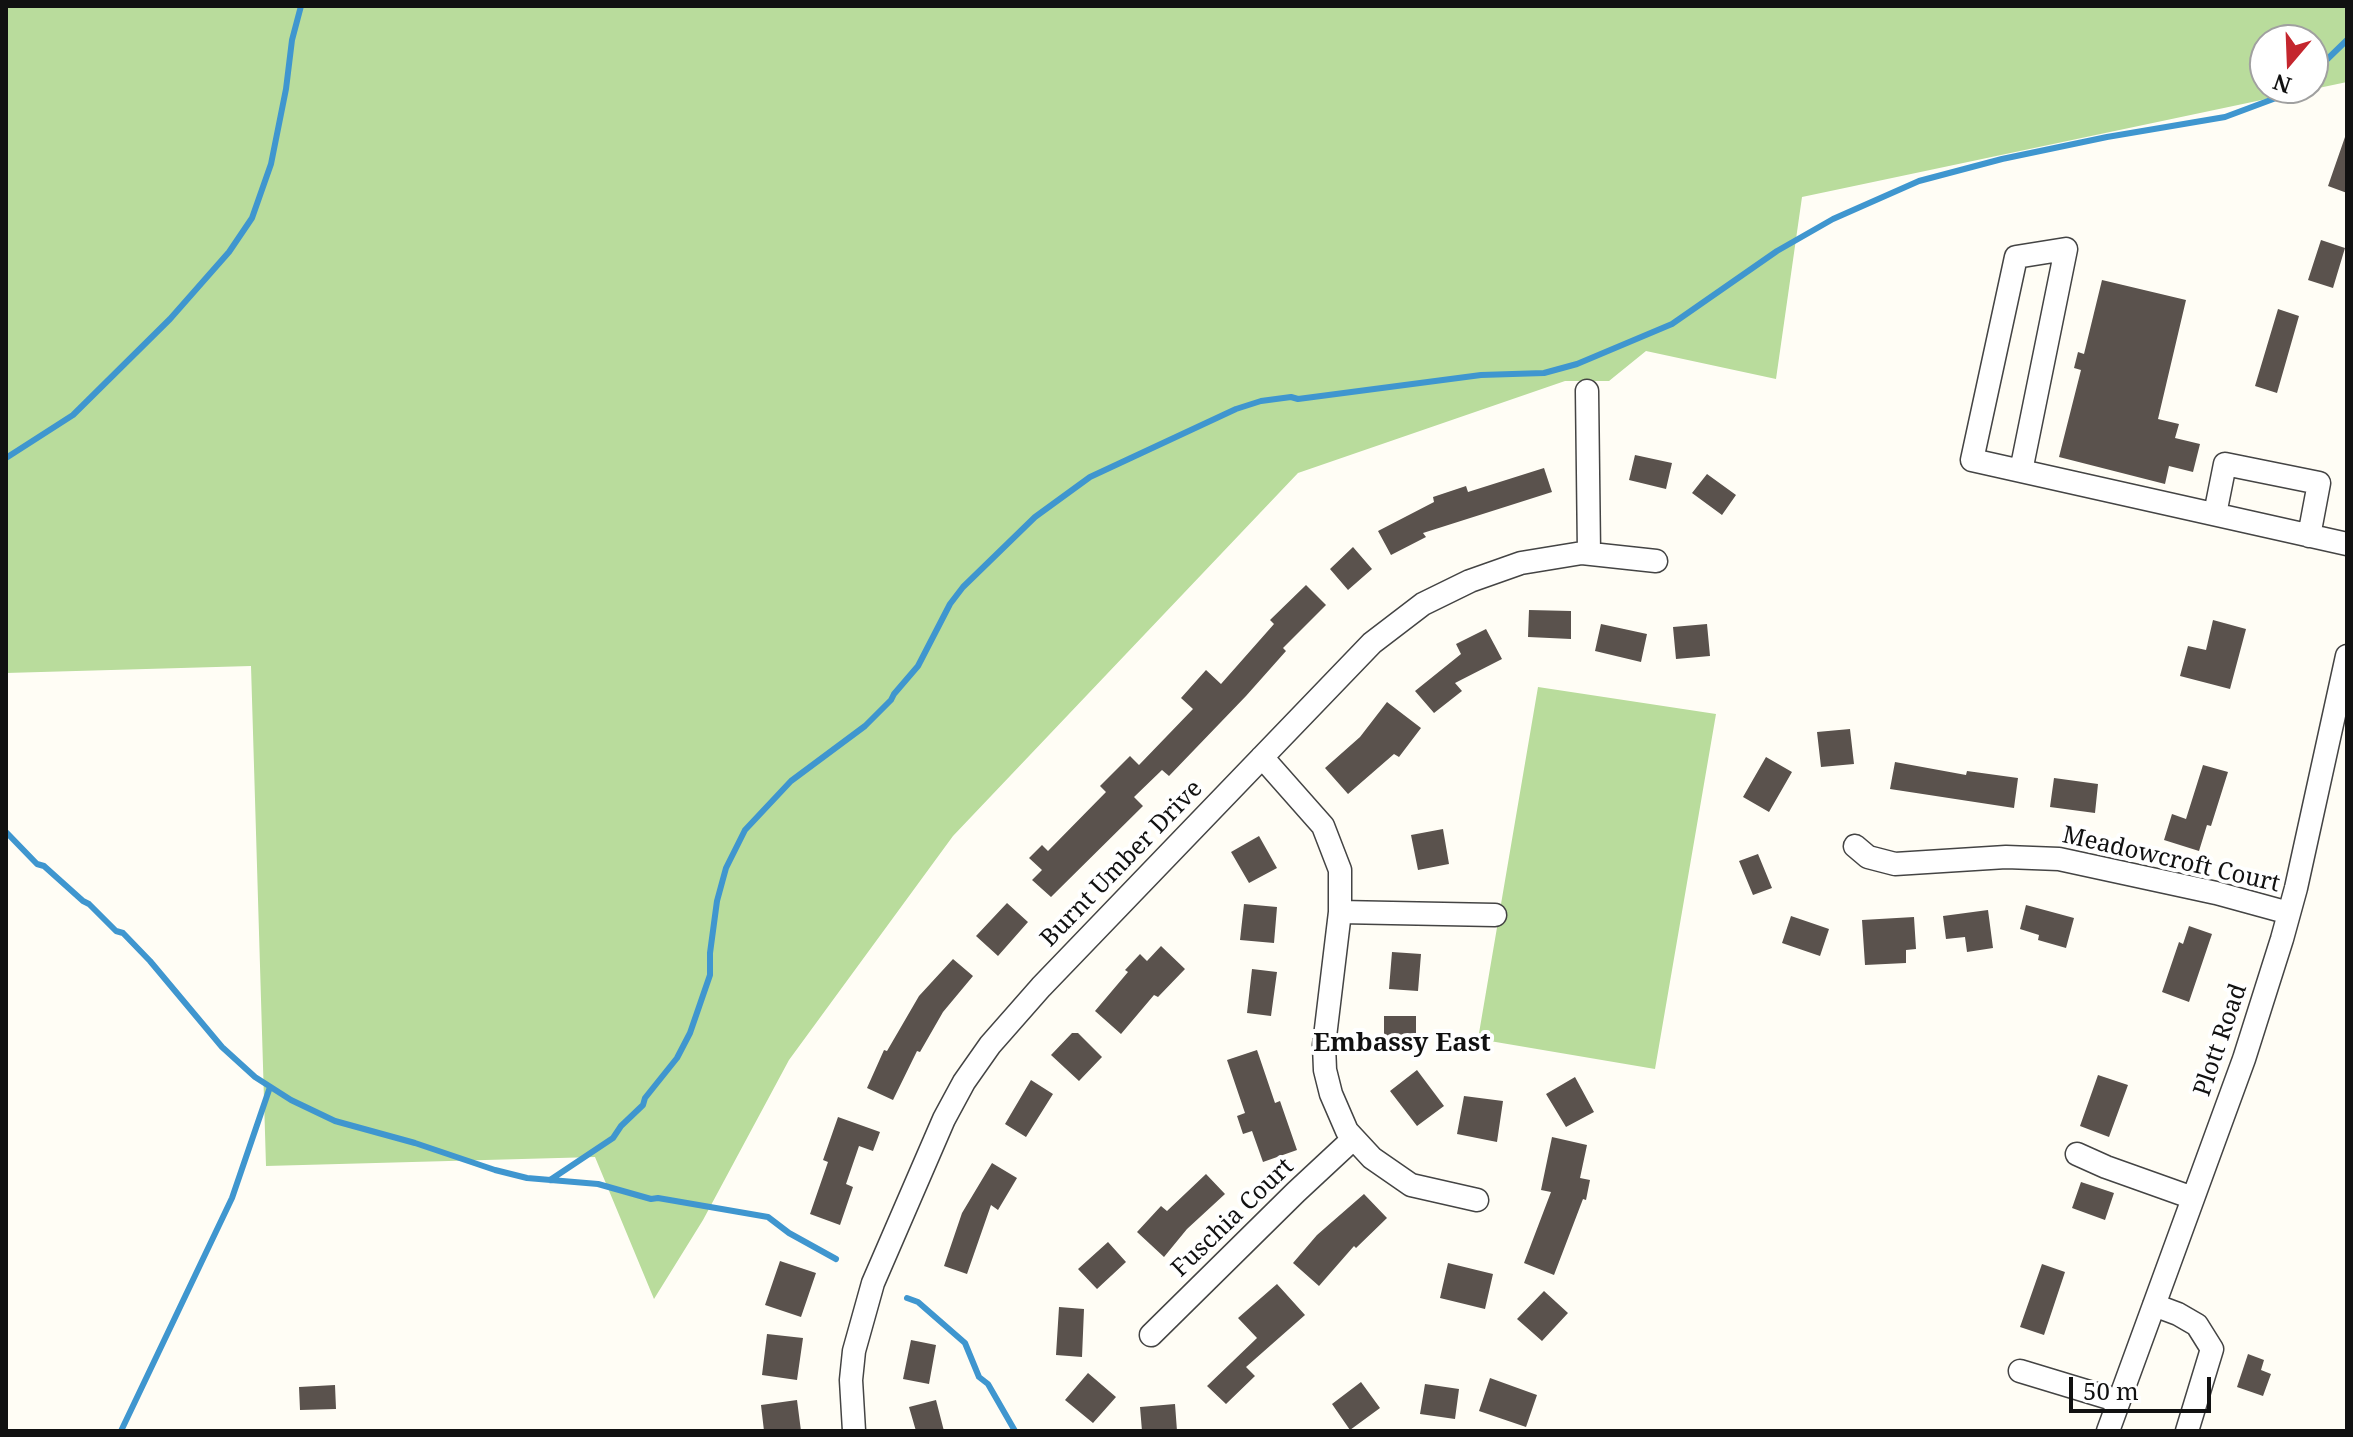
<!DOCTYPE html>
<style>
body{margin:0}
#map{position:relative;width:2353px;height:1437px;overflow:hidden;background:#fffdf5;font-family:"Noto Serif",serif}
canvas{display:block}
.frame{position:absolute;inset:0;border:8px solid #111;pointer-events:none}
.north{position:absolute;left:2249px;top:24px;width:80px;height:80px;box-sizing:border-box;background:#fff;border:2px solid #a0a0a0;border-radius:50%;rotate:199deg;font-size:22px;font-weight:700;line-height:32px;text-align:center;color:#111}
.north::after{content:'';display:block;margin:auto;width:28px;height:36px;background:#c4262e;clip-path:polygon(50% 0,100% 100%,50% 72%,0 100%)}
.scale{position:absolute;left:2069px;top:1377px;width:142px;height:36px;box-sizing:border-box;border:4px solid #111;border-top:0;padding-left:10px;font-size:24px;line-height:28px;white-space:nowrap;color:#111;-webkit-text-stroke:6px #fff;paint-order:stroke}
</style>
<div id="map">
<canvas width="2353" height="1437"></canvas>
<div class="frame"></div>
<div class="north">N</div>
<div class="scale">50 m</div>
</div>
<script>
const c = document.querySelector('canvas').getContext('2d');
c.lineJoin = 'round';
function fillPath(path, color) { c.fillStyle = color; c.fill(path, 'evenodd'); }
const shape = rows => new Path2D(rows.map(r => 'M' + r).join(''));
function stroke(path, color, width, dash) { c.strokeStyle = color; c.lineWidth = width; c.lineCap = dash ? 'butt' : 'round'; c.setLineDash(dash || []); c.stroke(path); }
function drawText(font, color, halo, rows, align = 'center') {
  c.font = font + ' "Noto Serif",serif'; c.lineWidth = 8; c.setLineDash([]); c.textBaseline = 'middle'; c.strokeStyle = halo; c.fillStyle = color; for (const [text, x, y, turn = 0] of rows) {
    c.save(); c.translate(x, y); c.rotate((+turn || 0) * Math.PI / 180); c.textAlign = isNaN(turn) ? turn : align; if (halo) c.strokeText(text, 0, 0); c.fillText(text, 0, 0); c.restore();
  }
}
fillPath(shape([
 [6,6,2347,6,2347,82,1802,197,1776,379,1646,351,1609,381,1565,381,1298,473,953,836,789,1060,703,1220,654,1299,595,1157,266,1166,251,666,6,673],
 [2265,40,2313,40,2313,88,2265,88],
 [1538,687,1716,714,1655,1069,1478,1039]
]), '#b9dc9c');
stroke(shape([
 [2313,73,2347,40],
 [6,458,73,415,170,319,229,252,252,218,271,164,286,89,292,40,301,6],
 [6,832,37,864,44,866,83,901,89,904,116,931,123,933,150,961,222,1047,255,1077,291,1100,335,1121,415,1143,495,1170,527,1178,598,1184,651,1199,658,1198,768,1217,789,1233,836,1259],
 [550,1180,613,1138,621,1126,643,1105,645,1098,677,1058,690,1033,710,975,710,953,717,901,726,868,745,830,791,781,865,726,891,700,894,694,918,666,950,604,963,587,1035,517,1090,477,1236,409,1261,401,1291,397,1298,399,1481,375,1544,373,1577,364,1672,324,1777,251,1833,219,1919,181,2002,159,2107,137,2225,117,2276,98,2293,88],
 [907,1298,918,1302,965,1343,979,1377,988,1384,1015,1431],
 [121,1431,232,1198,270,1087]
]), '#3f96cf', 6);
fillPath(shape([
 [2345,137,2347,137,2347,193,2328,186],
 [2321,240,2345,248,2333,288,2308,280],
 [2102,280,2186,300,2158,419,2179,424,2175,438,2200,444,2193,472,2169,466,2165,484,2059,457,2081,370,2074,368,2078,352,2084,354],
 [2278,309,2299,316,2277,393,2255,386],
 [1635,455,1672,463,1666,489,1629,480],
 [1544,468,1552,492,1423,533,1426,537,1391,555,1378,531,1434,502,1433,497,1466,486,1468,492],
 [1707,474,1736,495,1722,515,1692,493],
 [1353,547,1372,569,1348,590,1330,569],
 [1306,585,1326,605,1283,648,1286,651,1246,696,1169,776,1162,770,1134,797,1143,806,1051,897,1032,880,1042,870,1029,858,1042,845,1048,851,1106,792,1100,786,1130,756,1139,765,1193,709,1181,698,1206,670,1221,684,1274,624,1270,620],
 [1529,610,1571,611,1571,639,1528,637],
 [2213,620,2246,629,2230,689,2180,676,2188,646,2206,650],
 [1601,624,1647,634,1641,662,1595,651],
 [1707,624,1710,656,1676,659,1673,627],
 [1486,629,1502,659,1455,683,1462,691,1434,713,1415,691,1461,654,1456,644],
 [1387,702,1421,728,1399,757,1394,754,1348,794,1325,768,1360,737],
 [1850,729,1854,764,1821,767,1817,732],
 [1766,757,1792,772,1769,812,1743,797],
 [1895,762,1966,775,1967,771,2018,778,2014,808,1890,789],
 [2203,765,2228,772,2211,826,2207,825,2199,851,2164,840,2172,814,2186,819],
 [2054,778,2098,784,2095,813,2050,807],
 [1443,829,1449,864,1418,870,1411,835],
 [1259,836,1277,868,1249,883,1231,852],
 [1758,854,1772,888,1753,895,1739,861],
 [1007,903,1028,922,998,956,976,936],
 [1244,904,1277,907,1274,943,1240,940],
 [2026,905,2074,918,2066,948,2038,940,2039,935,2020,929],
 [1988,910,1993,948,1967,952,1965,937,1946,939,1943,916],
 [1791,916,1829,929,1820,956,1782,943],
 [1914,917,1916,949,1906,950,1906,963,1865,965,1862,920],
 [2189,926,2212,934,2189,1002,2162,992,2179,942,2183,944],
 [1161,946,1185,969,1158,997,1154,995,1121,1034,1095,1011,1128,972,1125,970,1140,954,1147,961],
 [1392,952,1421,954,1418,991,1389,989],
 [953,959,973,976,943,1012,920,1052,917,1051,893,1100,867,1088,884,1050,887,1051,919,996],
 [1252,969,1277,972,1271,1016,1247,1013],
 [1384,1016,1416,1016,1416,1052,1384,1052],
 [1072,1033,1078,1033,1102,1057,1079,1081,1051,1055],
 [1257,1050,1275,1103,1280,1101,1297,1150,1263,1162,1252,1131,1243,1134,1237,1116,1245,1113,1227,1060],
 [1417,1070,1444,1106,1417,1126,1390,1091],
 [2098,1075,2128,1085,2109,1137,2080,1126],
 [1575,1077,1594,1112,1566,1127,1546,1094],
 [1031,1080,1053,1094,1026,1137,1005,1124],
 [1464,1096,1503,1101,1497,1142,1457,1134],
 [838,1117,880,1132,873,1151,859,1146,846,1184,853,1187,840,1225,810,1214,828,1162,823,1160],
 [1552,1137,1587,1145,1580,1178,1590,1180,1586,1200,1583,1199,1554,1275,1524,1263,1551,1192,1541,1190],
 [992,1163,1017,1178,998,1210,991,1205,967,1274,944,1266,962,1213],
 [1206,1174,1225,1194,1187,1229,1164,1257,1137,1232,1161,1206,1167,1211],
 [2081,1182,2114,1193,2105,1220,2072,1208],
 [1364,1194,1387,1218,1356,1248,1354,1246,1319,1286,1293,1263,1317,1235],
 [1108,1242,1126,1262,1097,1289,1078,1269],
 [780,1261,816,1273,801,1317,765,1305],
 [1448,1263,1493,1274,1485,1309,1440,1298],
 [2042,1264,2065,1272,2044,1335,2020,1327],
 [1277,1284,1305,1315,1246,1367,1255,1376,1226,1404,1207,1386,1257,1338,1238,1318],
 [1544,1291,1568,1313,1542,1341,1517,1319],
 [1059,1307,1084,1309,1082,1357,1056,1355],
 [767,1334,803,1338,797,1380,762,1375],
 [911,1340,936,1345,929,1384,903,1379],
 [2248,1354,2264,1360,2261,1370,2271,1374,2263,1396,2237,1387],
 [1088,1373,1116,1397,1093,1423,1065,1400],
 [1490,1378,1537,1395,1526,1427,1479,1411],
 [1361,1382,1380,1408,1350,1430,1332,1404],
 [1425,1384,1459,1389,1455,1419,1420,1414],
 [335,1385,336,1409,300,1410,299,1387],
 [797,1400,801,1431,764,1431,761,1405],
 [936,1400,944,1431,916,1431,909,1407],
 [1175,1404,1177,1431,1142,1431,1140,1407]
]), '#5a524d');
const minor = shape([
 [1587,391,1589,553],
 [2021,471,2066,249,2016,257,1972,460,2347,544],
 [2215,514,2225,464,2319,483,2309,536],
 [1262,757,1323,826,1340,870,1340,912,1324,1045,1325,1070,1331,1094,1347,1131,1372,1158,1411,1185,1477,1200],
 [1855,846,1868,857,1895,864,2006,857,2059,859,2216,893,2289,913],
 [1340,912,1495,915],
 [2077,1154,2106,1167,2193,1198],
 [2154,1305,2178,1314,2197,1325,2212,1349,2187,1431],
 [1151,1335,1296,1192,1353,1139],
 [2020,1371,2119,1401],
 [854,1431,851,1380,854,1351,873,1283,944,1119,964,1082,990,1045,1041,987,1372,643,1423,604,1470,581,1521,563,1582,553,1656,561],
 [2108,1431,2244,1059,2282,939,2296,888,2347,656]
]);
stroke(minor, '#444', 25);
stroke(minor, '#fff', 22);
drawText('24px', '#111', '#fff', [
 ["Meadowcroft Court",2171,860,13],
 ["Burnt Umber Drive",1122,864,-46],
 ["Plott Road",2221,1040,-71],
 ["Fuschia Court",1233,1218,-44]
]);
drawText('bold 26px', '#111', '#fff', [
 ["Embassy East",1402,1044]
]);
</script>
